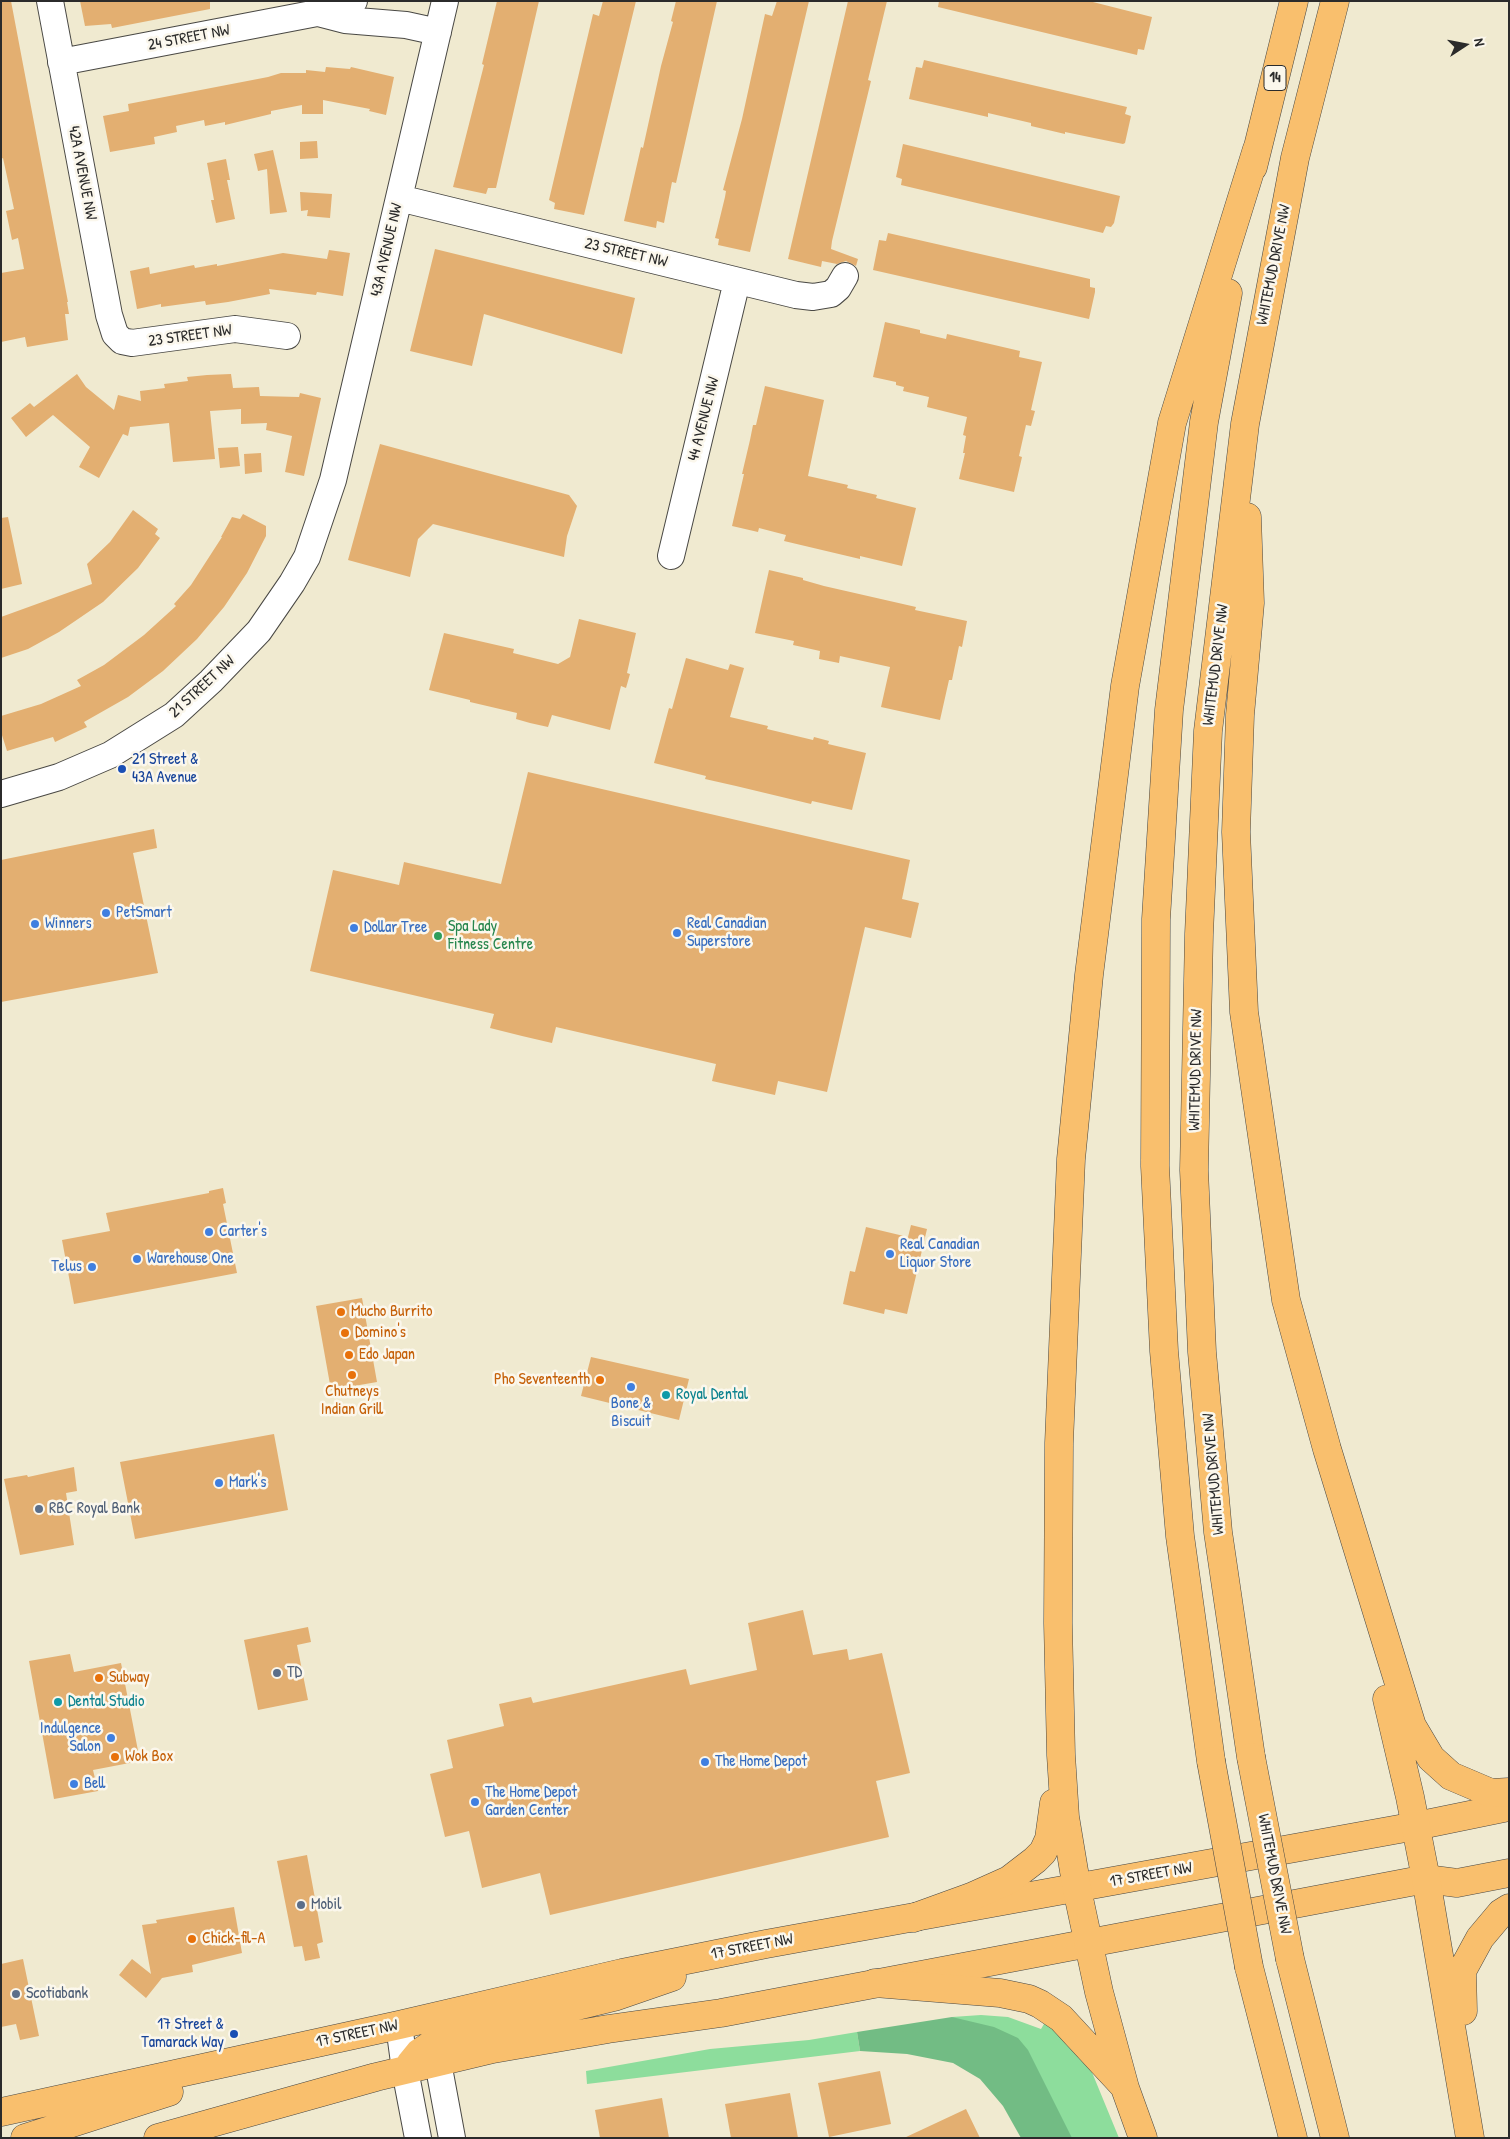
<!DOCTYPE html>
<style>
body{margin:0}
#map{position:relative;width:1510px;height:2139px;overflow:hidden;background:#f0ead0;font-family:"Patrick Hand",sans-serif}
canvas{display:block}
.frame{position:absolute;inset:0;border:2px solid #2b2b2b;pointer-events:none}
.north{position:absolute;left:1440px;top:20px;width:50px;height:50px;-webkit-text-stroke:4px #fbf7ec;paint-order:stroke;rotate:79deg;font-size:14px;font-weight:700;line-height:20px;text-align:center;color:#2b2b2b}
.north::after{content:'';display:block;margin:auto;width:18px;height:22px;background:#2b2b2b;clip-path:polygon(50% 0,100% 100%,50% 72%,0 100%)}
</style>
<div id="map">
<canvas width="1510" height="2139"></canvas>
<div class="frame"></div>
<div class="north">N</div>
</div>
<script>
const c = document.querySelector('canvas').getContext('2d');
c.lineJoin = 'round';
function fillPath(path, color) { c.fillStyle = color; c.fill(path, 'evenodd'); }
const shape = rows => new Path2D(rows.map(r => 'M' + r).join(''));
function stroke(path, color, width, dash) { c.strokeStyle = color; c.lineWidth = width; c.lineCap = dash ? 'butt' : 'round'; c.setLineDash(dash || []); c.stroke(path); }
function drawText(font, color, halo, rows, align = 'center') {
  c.font = font + ' "Patrick Hand",sans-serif'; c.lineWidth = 5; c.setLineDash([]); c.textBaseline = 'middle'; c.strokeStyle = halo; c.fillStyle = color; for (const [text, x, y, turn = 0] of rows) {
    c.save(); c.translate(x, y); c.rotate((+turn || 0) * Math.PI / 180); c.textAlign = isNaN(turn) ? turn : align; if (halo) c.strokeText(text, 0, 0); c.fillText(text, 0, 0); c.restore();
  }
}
fillPath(shape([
 [981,2015,1008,2017,1041,2029,1047,2019,1089,2065,1119,2138,1071,2138,952,2017],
 [857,2032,860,2051,587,2084,586,2071,710,2049,809,2040]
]), '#8ddd9c');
fillPath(shape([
 [952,2017,994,2027,1018,2038,1028,2050,1072,2138,1021,2138,1003,2106,980,2079,953,2063,907,2054,860,2051,857,2032]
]), '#72bc84');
fillPath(shape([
 [1,1,11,1,68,302,67,302,69,314,65,314,68,340,27,347,25,337,1,342,1,273,24,269,18,238,12,240,6,211,14,209,3,158,1,159],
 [80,1,210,1,210,9,112,28,111,24,85,26],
 [497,1,539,1,496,188,488,188,486,194,453,187,484,65,482,64],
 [603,1,636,1,584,215,554,209,555,203,549,200,593,14,599,16],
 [676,1,717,1,676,183,672,182,664,223,657,221,656,228,624,221,641,147,643,148,661,66,673,22,671,21],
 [777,1,809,1,750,252,718,245,719,239,715,238,725,197,726,191,723,190,742,119,765,14,772,16],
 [848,1,887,1,868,80,871,81,832,241,831,249,858,259,856,266,846,261,837,264,822,261,821,267,788,259],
 [939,1,1089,1,1152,17,1144,50,1138,49,1137,55,938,7],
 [924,60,1127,107,1125,114,1131,116,1125,143,1123,144,1065,132,1065,134,1031,126,1031,123,988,113,988,117,909,99,916,67,922,68],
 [326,67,350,69,351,67,394,77,386,115,369,111,370,109,323,100,323,114,302,114,302,105,271,111,271,114,225,125,225,122,205,126,204,120,176,126,177,132,154,137,155,144,110,152,103,116,129,111,128,104,268,77,281,73,306,73,306,70,325,72],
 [317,141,318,158,300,159,300,142],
 [903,144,1120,196,1114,223,1111,227,1106,226,1103,233,901,185,902,179,896,177],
 [273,150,287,212,270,214,267,169,258,171,254,154],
 [226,159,230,180,227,180,235,219,216,223,211,200,214,200,207,163],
 [300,192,332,194,330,218,307,216,308,210,301,211],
 [888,233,1090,279,1090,287,1095,288,1095,292,1089,319,873,270,879,240,886,241],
 [435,249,635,298,622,354,484,314,472,366,410,351],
 [329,250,350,253,343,296,317,292,316,295,269,289,270,294,228,302,206,305,205,301,161,307,161,304,137,309,130,271,149,267,150,274,194,265,195,268,217,264,217,266,283,253,327,259],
 [885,322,920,330,920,333,946,339,947,334,990,344,1020,351,1019,357,1042,362,1031,410,1035,411,1031,426,1026,425,1019,456,1022,457,1014,492,959,479,965,453,963,453,966,436,963,435,967,417,927,407,929,397,903,391,904,387,896,385,896,382,873,377],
 [77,374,86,387,114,410,118,395,141,401,140,391,165,388,164,384,188,381,187,377,207,375,231,374,233,388,259,387,260,396,299,397,300,393,321,398,304,476,285,472,292,436,266,430,267,423,241,424,241,409,210,411,215,459,173,462,169,423,130,427,128,436,123,434,99,478,79,467,90,447,53,415,26,437,11,418,30,403,34,407],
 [765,386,824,400,808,476,848,485,847,488,877,495,876,498,916,508,902,566,860,556,860,559,784,541,786,535,759,528,758,532,732,526,744,474,742,474,750,440,753,425,756,425],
 [380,444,569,495,577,506,567,536,564,557,433,524,418,539,410,577,348,560],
 [238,447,240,466,220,468,218,448],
 [261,453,262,472,245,474,244,454],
 [133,510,158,529,155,534,160,538,138,568,103,602,59,632,28,649,1,658,1,617,92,584,87,564,110,542],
 [243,514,266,526,266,536,247,573,224,607,197,639,163,671,128,697,84,722,87,727,55,742,53,737,7,751,1,732,1,716,41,704,81,686,77,680,104,665,144,635,176,606,174,604,191,585,222,537,221,537,232,517,240,519],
 [8,517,22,584,1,589,1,518],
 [769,570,803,578,803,580,824,586,916,607,915,610,967,621,962,647,959,646,952,680,949,680,940,720,881,707,890,667,840,656,839,663,819,659,820,651,793,645,794,641,755,633],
 [579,619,636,633,627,673,630,674,626,688,621,686,610,730,552,715,548,727,530,723,516,719,517,713,470,702,470,700,429,690,444,633,514,649,513,653,558,664,570,657],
 [686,658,728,670,730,664,744,668,730,717,768,726,767,729,813,740,814,737,829,741,828,744,866,753,852,810,812,801,811,804,736,786,705,779,706,776,654,763,669,708,672,709],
 [528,772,910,860,902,899,919,903,911,938,865,927,827,1092,778,1081,775,1095,712,1081,716,1064,556,1027,552,1043,522,1036,490,1028,494,1014,310,971,333,870,399,885,404,862,501,884],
 [154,829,157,848,133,853,158,973,1,1002,1,860],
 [223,1188,226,1203,223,1204,237,1273,74,1304,62,1240,110,1231,106,1213,209,1193,209,1191],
 [911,1225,927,1229,907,1314,885,1309,884,1314,843,1304,850,1271,855,1272,866,1227,908,1237],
 [362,1298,377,1382,331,1390,316,1306],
 [591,1357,689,1379,679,1420,581,1396],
 [274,1434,288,1510,135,1539,120,1462],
 [74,1467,77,1491,66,1493,74,1545,20,1555,4,1479,27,1475,28,1477],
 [803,1610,813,1655,847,1649,849,1660,882,1653,910,1773,876,1781,889,1837,550,1915,540,1873,482,1888,469,1831,445,1837,430,1774,453,1768,447,1740,504,1726,499,1704,531,1697,533,1703,686,1669,690,1685,757,1670,748,1623],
 [308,1627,311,1642,297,1645,308,1700,258,1710,244,1640],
 [70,1654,74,1672,121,1663,140,1761,93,1770,98,1791,54,1799,29,1661],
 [307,1855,323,1942,317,1944,320,1958,305,1961,302,1946,294,1947,277,1861],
 [234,1907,242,1953,192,1965,193,1972,162,1978,146,1998,119,1975,132,1959,151,1974,142,1925,157,1923,156,1920],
 [23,1959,39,2036,20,2040,16,2024,1,2027,1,1964],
 [880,2071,891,2124,829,2137,818,2083],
 [790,2093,798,2138,731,2138,725,2104],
 [662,2098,669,2138,600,2138,595,2110],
 [966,2109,980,2138,904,2138]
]), '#e3af71');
const minor = shape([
 [50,1,109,315,115,334,122,341,132,343,235,329,287,336],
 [318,13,345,20,406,25,438,32],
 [61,62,317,13,354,1],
 [399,198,796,295,813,297,831,294,838,288,845,276],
 [671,556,737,281],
 [1,794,59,777,110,755,174,715,211,681,259,631,292,583,307,557,333,480,445,1],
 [399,2025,405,2070,418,2138],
 [434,2041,452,2138]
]);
const major = shape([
 [410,2064,419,2053,434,2043,454,2036,614,1997,672,1977],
 [1,2112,399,2025,622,1973,766,1944,1416,1826,1509,1807],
 [25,2138,169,2092],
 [158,2138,376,2077,493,2049,608,2029,721,2013,1426,1879,1457,1883,1509,1873]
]);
const highway = shape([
 [1253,167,1294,1],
 [1247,517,1250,603,1240,715,1236,832,1244,1012,1286,1300,1327,1449,1412,1726,1431,1758,1451,1776,1491,1793,1509,1792],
 [1387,1699,1410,1797,1426,1879,1470,2138],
 [1251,1757,1218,1532,1202,1352,1194,1170,1199,934,1208,731,1245,424,1295,158,1335,1],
 [1211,1761,1180,1536,1164,1351,1155,1166,1156,919,1169,710,1204,422,1228,293],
 [913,1918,971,1897,1009,1880,1035,1860,1043,1852,1049,1839,1054,1803],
 [1290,1959,1335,2138],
 [1249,1967,1293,2138],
 [875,1983,1000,1993,1029,1999,1040,2004,1061,2018,1123,2085],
 [1463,2011,1462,1971,1480,1938,1501,1913,1509,1908],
 [1143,2138,1125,2088,1099,1992,1077,1889,1065,1817,1061,1755,1058,1623,1059,1443,1071,1159,1089,975,1125,686,1172,423,1257,149]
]);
stroke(minor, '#494844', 28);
stroke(major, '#494844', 29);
stroke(highway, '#494844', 29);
stroke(minor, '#fff', 26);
stroke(major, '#f9bf6d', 28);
stroke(highway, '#f9bf6d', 28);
const highwayBridge = shape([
 [1251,1757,1290,1959],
 [1211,1761,1249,1967]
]);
stroke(highwayBridge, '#494844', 29, []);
stroke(highwayBridge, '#f9bf6d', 28);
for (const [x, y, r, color] of [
 [122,769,5,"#1a4fb4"],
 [106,913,5,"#3f7fe0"],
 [35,924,5,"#3f7fe0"],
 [354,928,5,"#3f7fe0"],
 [677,933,5,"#3f7fe0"],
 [438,936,5,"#2e9e5b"],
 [209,1232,5,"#3f7fe0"],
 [890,1254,5,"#3f7fe0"],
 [137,1259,5,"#3f7fe0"],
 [92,1267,5,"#3f7fe0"],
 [341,1312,5,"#e8710a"],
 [345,1333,5,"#e8710a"],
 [349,1355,5,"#e8710a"],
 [352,1375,5,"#e8710a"],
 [600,1380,5,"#e8710a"],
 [631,1387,5,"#3f7fe0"],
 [666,1395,5,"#0f9aa8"],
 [219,1483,5,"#3f7fe0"],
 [39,1509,5,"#5c6f8a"],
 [277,1673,5,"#5c6f8a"],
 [99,1678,5,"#e8710a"],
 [58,1702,5,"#0f9aa8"],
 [111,1738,5,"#3f7fe0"],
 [115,1757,5,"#e8710a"],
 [705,1762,5,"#3f7fe0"],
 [74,1784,5,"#3f7fe0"],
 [475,1802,5,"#3f7fe0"],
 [301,1905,5,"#5c6f8a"],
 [192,1939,5,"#e8710a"],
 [16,1994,5,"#5c6f8a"],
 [234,2034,5,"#1a4fb4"]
]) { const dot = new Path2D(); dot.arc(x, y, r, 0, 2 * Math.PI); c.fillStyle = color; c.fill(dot); stroke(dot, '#fbf7ec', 2); }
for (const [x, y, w] of [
 [1275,78,22]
]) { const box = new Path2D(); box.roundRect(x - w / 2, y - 12.5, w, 25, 4); c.fillStyle = '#fbf7ec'; c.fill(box); stroke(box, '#2b2b2b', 1); }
drawText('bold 15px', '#2b2b2b', null, [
 ["14",1275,78]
]);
drawText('16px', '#2b2b2b', '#fbf7ec', [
 ["24 STREET NW",189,38,-11],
 ["42A AVENUE NW",82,173,79],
 ["43A AVENUE NW",387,250,-77],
 ["23 STREET NW",626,253,13],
 ["WHITEMUD DRIVE NW",1274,265,-79],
 ["23 STREET NW",190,336,-8],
 ["44 AVENUE NW",704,419,-76],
 ["WHITEMUD DRIVE NW",1216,665,-83],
 ["21 STREET NW",202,687,-43],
 ["WHITEMUD DRIVE NW",1196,1070,-89],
 ["WHITEMUD DRIVE NW",1214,1474,-95],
 ["WHITEMUD DRIVE NW",1274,1874,79],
 ["17 STREET NW",1151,1875,-10],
 ["17 STREET NW",752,1947,-11],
 ["17 STREET NW",357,2034,-12]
]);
drawText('16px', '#164399', '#fbf7ec', [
 ["21 Street &",132,760],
 ["43A Avenue",132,778],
 ["17 Street &",224,2025,"right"],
 ["Tamarack Way",224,2043,"right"]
], 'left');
drawText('16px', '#366cbe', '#fbf7ec', [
 ["PetSmart",116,913],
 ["Winners",45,924],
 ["Real Canadian",687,924],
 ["Superstore",687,942],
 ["Dollar Tree",364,928],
 ["Carter's",219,1232],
 ["Real Canadian",900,1245],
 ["Liquor Store",900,1263],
 ["Warehouse One",147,1259],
 ["Telus",82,1267,"right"],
 ["Bone &",631,1404,"center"],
 ["Biscuit",631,1422,"center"],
 ["Mark's",229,1483],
 ["Indulgence",101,1729,"right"],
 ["Salon",101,1747,"right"],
 ["The Home Depot",715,1762],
 ["Bell",84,1784],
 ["The Home Depot",485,1793],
 ["Garden Center",485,1811]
], 'left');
drawText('16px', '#27864d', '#fbf7ec', [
 ["Spa Lady",448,927],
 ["Fitness Centre",448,945]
], 'left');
drawText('16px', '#c56008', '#fbf7ec', [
 ["Mucho Burrito",351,1312],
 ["Domino's",355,1333],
 ["Edo Japan",359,1355],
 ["Pho Seventeenth",590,1380,"right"],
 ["Chutneys",352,1392,"center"],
 ["Indian Grill",352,1410,"center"],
 ["Subway",109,1678],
 ["Wok Box",125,1757],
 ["Chick-fil-A",202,1939]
], 'left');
drawText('16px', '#0d838f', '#fbf7ec', [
 ["Royal Dental",676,1395],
 ["Dental Studio",68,1702]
], 'left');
drawText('16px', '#4e5e75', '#fbf7ec', [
 ["RBC Royal Bank",49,1509],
 ["TD",287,1673],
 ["Mobil",311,1905],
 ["Scotiabank",26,1994]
], 'left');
</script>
